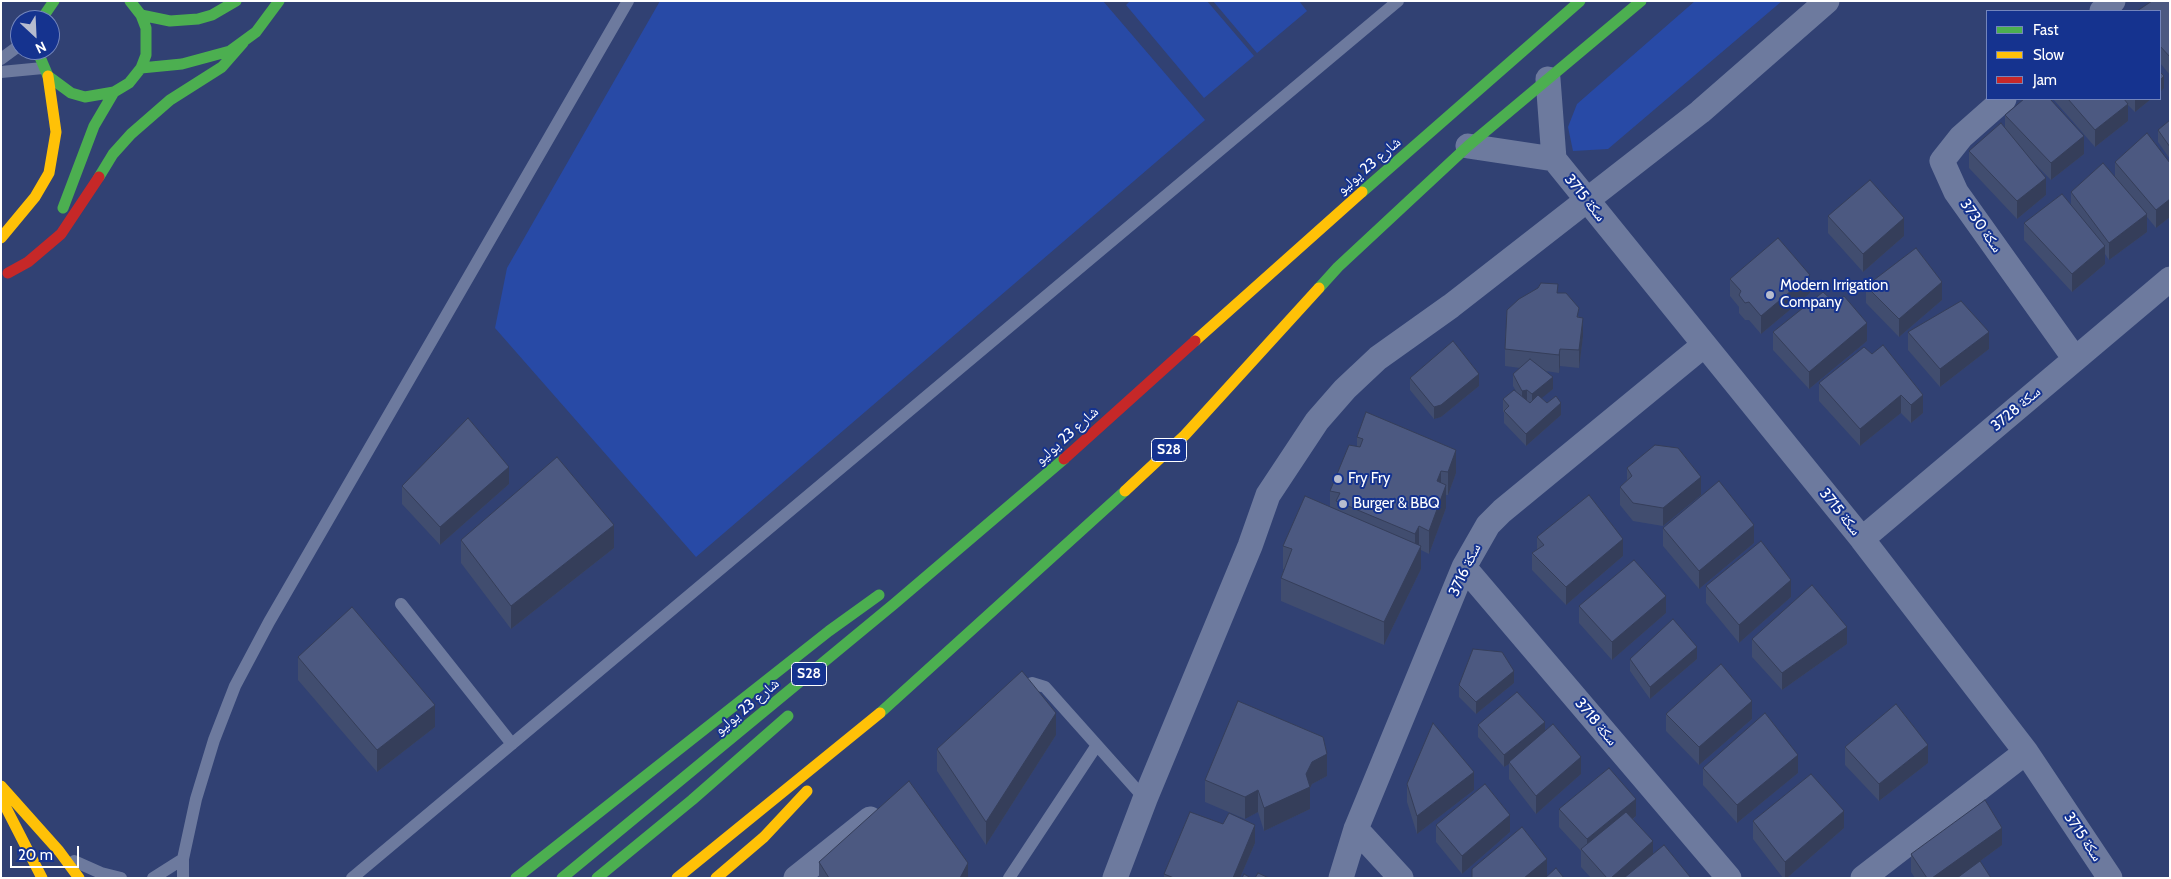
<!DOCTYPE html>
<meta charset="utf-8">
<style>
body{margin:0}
#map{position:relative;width:2171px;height:879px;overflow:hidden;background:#314173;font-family:Cabin,sans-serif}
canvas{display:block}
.frame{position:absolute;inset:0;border:2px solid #fff;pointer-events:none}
.legend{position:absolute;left:1986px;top:10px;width:175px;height:90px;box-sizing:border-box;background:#15338f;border:1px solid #7385bc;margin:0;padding:6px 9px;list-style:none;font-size:15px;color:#fff}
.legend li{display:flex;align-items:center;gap:10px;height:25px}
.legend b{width:25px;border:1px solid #7385bc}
.north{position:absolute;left:10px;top:10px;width:50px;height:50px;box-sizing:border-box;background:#15338f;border:1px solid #7385bc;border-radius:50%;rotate:155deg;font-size:14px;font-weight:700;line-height:20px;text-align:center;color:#fff}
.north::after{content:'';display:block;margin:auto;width:18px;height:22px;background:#b7bcce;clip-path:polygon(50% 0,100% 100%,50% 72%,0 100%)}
.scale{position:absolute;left:10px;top:846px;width:69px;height:22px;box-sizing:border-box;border:2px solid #fff;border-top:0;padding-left:6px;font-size:15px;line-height:18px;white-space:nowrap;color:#fff;-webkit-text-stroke:4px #15338f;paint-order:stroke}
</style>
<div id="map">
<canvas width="2171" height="879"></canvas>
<div class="frame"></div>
<ul class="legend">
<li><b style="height:6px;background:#4caf50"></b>Fast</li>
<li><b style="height:6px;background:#ffc107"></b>Slow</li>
<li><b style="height:6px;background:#c62828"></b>Jam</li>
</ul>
<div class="north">N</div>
<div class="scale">20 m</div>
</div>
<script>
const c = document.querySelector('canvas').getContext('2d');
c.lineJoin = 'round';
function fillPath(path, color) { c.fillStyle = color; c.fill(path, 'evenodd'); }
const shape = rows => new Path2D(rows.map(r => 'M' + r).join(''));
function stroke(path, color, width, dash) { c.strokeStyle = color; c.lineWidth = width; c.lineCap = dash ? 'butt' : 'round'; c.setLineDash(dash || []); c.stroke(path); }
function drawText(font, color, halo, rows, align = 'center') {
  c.font = font + ' Cabin,"Noto Naskh Arabic",sans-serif'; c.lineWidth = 4; c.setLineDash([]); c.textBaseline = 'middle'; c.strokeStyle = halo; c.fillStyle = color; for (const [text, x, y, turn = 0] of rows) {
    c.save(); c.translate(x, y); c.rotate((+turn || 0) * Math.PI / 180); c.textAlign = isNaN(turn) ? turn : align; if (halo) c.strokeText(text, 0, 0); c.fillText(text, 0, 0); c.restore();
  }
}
fillPath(shape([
 [660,1,1103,1,1205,120,696,557,495,328,507,268],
 [1130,1,1207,1,1254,56,1204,98,1126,5],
 [1213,1,1299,1,1307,11,1257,53],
 [1695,1,1782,1,1608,149,1573,151,1568,127,1577,104]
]), '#284aa6');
stroke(shape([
 [1,59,20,45],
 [1,72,43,68],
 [401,604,512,744],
 [1017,689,1032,683,1045,687,1145,799],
 [74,861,101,873,121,878],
 [153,878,183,859],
 [183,878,183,859,196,799,214,740,235,686,269,622,628,1],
 [352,878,1398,1],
 [1009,878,1097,745]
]), '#6d7a9e', 12);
stroke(shape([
 [2102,11,2113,1],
 [1548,79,1554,159,1862,539,2026,752,2110,878],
 [2004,99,1961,137,1942,161,1956,192,2075,359],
 [1468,146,1554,159],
 [1862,539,2170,279],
 [1464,567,1729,878],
 [1356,829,1401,878],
 [796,878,870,819],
 [1115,878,1145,799,1250,546,1268,495,1317,421,1345,389,1378,358,1451,306,1700,112,1827,1],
 [1341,878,1356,829,1464,567,1488,525,1502,511,1704,345],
 [1863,878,2026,752]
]), '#6d7a9e', 25);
stroke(shape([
 [141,15,170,21,198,19,212,15,236,1],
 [41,20,54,1],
 [37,50,48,76,71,93,85,97,114,92,129,83,141,68,146,55,146,28,141,15,130,1],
 [141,68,182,64,230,51,256,32,279,1],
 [99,177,113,154,131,134,170,100,222,67,243,43],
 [1362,192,1580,1],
 [63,208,94,126,114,92],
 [1319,288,1338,267,1468,146,1641,1],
 [880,713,1125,491],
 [516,878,829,631,879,595],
 [562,878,894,604,1064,459],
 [597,878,692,800,788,716]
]), '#4caf50', 11);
stroke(shape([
 [1,238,35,197,49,173,56,132,48,76],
 [1195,341,1362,192],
 [1125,491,1185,435,1319,288],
 [1,786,59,851,79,878],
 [1,798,42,878],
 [677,878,880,713],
 [716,878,764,837,807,791]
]), '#ffc107', 11);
stroke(shape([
 [8,273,28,262,61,234,99,177],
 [1064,459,1195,341]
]), '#c62828', 11);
fillPath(shape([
 [2170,1,2170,75,2160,63,2160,11],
 [2053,99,2151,99,2135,112,2128,105,2128,121,2095,147],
 [2005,115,2084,154,2051,180,2035,164,2046,195,2017,219,1969,168,1969,151,2005,128],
 [2170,120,2170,159,2158,142,2158,130],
 [2115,162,2170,163,2170,217,2156,228,2147,217,2147,232,2109,260,2105,254,2105,264,2072,292,2024,240,2024,223,2071,205,2071,192,2115,176],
 [1828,216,1904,236,1863,272,1828,233],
 [1730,279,1810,293,1761,334,1749,320,1745,320,1739,313,1739,307,1730,296],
 [1866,286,1942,300,1899,337,1866,303],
 [1558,293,1579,317,1583,336,1579,368,1560,366,1559,373,1546,371,1553,389,1541,398,1561,415,1526,446,1504,423,1504,413,1503,411,1503,399,1516,391,1513,386,1513,374,1520,368,1505,366,1505,349],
 [1773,332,1867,341,1809,389,1773,350],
 [1908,332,1989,349,1940,387,1908,350],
 [1872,354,1923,413,1911,423,1901,413,1860,446,1819,401,1819,383],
 [1410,378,1479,386,1441,417,1434,419,1410,390],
 [1366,412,1456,473,1448,495,1446,495,1446,508,1429,554,1421,550,1421,569,1384,645,1281,601,1281,578,1284,569,1283,569,1283,546,1330,507,1330,491,1357,446,1357,437],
 [1627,468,1701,495,1663,526,1633,521,1620,505,1620,487,1627,480],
 [509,484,440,545,402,504,402,486],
 [1663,528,1754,543,1699,589,1663,546],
 [1537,537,1623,556,1566,605,1532,570,1532,553,1537,550],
 [461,540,614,548,511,629,461,563],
 [1706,586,1791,597,1739,643,1706,603],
 [1579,606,1666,613,1612,660,1579,623],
 [1752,639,1847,644,1782,690,1752,657],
 [298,657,435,727,377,772,298,680],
 [1630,659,1697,659,1650,699,1630,671],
 [1514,683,1476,714,1459,697,1459,685],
 [1666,714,1752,719,1699,765,1666,731],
 [1478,725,1545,732,1581,774,1536,814,1509,779,1509,764,1504,767,1478,737],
 [1056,735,986,845,937,771,937,749],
 [1845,747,1928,763,1879,801,1845,765],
 [1703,768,1798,773,1737,823,1703,785],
 [1327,776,1312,784,1310,788,1310,809,1264,831,1258,812,1245,819,1205,802,1205,780],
 [1407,784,1474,790,1417,834,1407,802],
 [1559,809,1636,816,1633,819,1653,854,1691,878,1591,878,1581,867,1581,851,1559,827],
 [1753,821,1844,828,1787,878,1783,878,1753,839],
 [1436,825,1510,832,1462,874,1436,842],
 [1255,843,1240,878,1164,878,1164,874],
 [2002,845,1957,878,1915,878,1911,872,1911,854],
 [819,862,968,878,819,878]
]), '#414d6f');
fillPath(shape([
 [2164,76,2164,88,2160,92,2160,80],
 [2137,99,2151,99,2135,112,2135,100],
 [2128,104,2128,121,2095,147,2095,130],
 [2084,136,2084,154,2051,180,2051,163],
 [2046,178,2046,195,2017,219,2017,201],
 [2170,199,2170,217,2156,228,2156,210],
 [2147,214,2147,232,2109,260,2109,243],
 [1904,218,1904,236,1863,272,1863,254],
 [2105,246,2105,264,2072,292,2072,274],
 [1810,275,1810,293,1761,334,1761,316],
 [1942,282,1942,300,1899,337,1899,319],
 [1583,318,1583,336,1579,368,1579,350],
 [1867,323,1867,341,1809,389,1809,372],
 [1989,332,1989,349,1940,387,1940,369],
 [1560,349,1560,366,1559,373,1559,355],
 [1479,374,1479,386,1441,417,1434,419,1434,407],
 [1553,377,1553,389,1532,406,1532,394],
 [1527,390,1527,402,1522,403,1522,391],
 [1901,395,1901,413,1860,446,1860,429],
 [1923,395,1923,413,1911,423,1911,405],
 [1561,403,1561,415,1526,446,1526,434],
 [1456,450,1456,473,1448,495,1448,472],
 [509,467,509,484,440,545,440,527],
 [1441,471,1441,494,1437,481],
 [1701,477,1701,495,1663,526,1663,508],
 [1446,485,1446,508,1429,554,1429,531],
 [614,525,614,548,511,629,511,606],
 [1754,525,1754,543,1699,589,1699,571],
 [1419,526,1419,548,1415,556,1415,534],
 [1623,539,1623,556,1566,605,1566,587],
 [1421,546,1421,569,1384,645,1384,622],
 [1791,580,1791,597,1739,643,1739,625],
 [1666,596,1666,613,1612,660,1612,642],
 [1847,627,1847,644,1782,690,1782,673],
 [1697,647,1697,659,1650,699,1650,687],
 [1514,671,1514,683,1476,714,1476,702],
 [1752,701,1752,719,1699,765,1699,747],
 [435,705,435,727,377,772,377,750],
 [1056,713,1056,735,986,845,986,822],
 [1545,722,1545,734,1509,762,1509,764,1504,767,1504,755],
 [1928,745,1928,763,1879,801,1879,784],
 [1327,754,1327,776,1312,784,1310,788,1310,809,1264,831,1264,808,1306,774,1312,762],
 [1798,755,1798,773,1737,823,1737,805],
 [1581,757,1581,774,1536,814,1536,796],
 [1474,772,1474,790,1417,834,1417,816],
 [1258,790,1258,812,1245,819,1245,797],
 [1636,799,1636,816,1587,857,1587,839],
 [1844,811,1844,828,1787,878,1785,878,1785,862],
 [1510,815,1510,832,1462,874,1462,856],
 [1255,825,1255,843,1240,878,1233,878],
 [2002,828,2002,845,1957,878,1932,878],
 [1653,841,1653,858,1631,878,1611,878],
 [1547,859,1547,877,1546,878,1524,878],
 [968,863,968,878,960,878]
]), '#353e5a');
const building = shape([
 [2152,1,2170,1,2170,57,2160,46,2160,11,2137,11,2152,1],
 [2160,72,2164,76,2160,80,2160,72],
 [2024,99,2050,99,2084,136,2051,163,2005,115,2024,99],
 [2068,99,2124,99,2128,104,2095,130,2068,99],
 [2170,120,2170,147,2158,130,2170,120],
 [2001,123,2046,178,2017,201,1969,151,2001,123],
 [2147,133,2170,163,2170,199,2156,210,2115,162,2147,133],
 [2103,163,2147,214,2109,243,2071,192,2103,163],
 [1870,180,1904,218,1863,254,1828,216,1870,180],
 [2062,194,2105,246,2072,274,2024,223,2062,194],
 [1778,238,1810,275,1761,316,1749,302,1745,303,1739,295,1741,291,1730,279,1778,238],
 [1916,248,1942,282,1899,319,1866,286,1916,248],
 [1541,283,1558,284,1557,293,1566,293,1579,308,1577,317,1583,318,1579,350,1560,349,1559,355,1505,349,1507,310,1519,299,1538,288,1541,283],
 [1823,292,1835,303,1844,296,1867,323,1809,372,1773,332,1823,292],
 [1961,301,1989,332,1940,369,1908,332,1961,301],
 [1453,341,1479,374,1441,405,1434,407,1410,378,1453,341],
 [1883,345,1923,395,1911,405,1901,395,1860,429,1819,383,1864,347,1872,354,1883,345],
 [1530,359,1553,377,1532,394,1527,390,1522,391,1513,374,1530,359],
 [1514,390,1530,403,1538,395,1547,403,1556,396,1561,403,1526,434,1504,411,1509,406,1503,399,1514,390],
 [1366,412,1456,450,1448,472,1441,471,1437,481,1446,485,1429,531,1419,526,1415,534,1336,501,1340,493,1330,491,1349,445,1360,447,1363,439,1357,437,1366,412],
 [468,418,509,467,440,527,402,486,468,418],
 [1655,445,1678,448,1701,477,1663,508,1633,503,1620,487,1632,476,1627,468,1655,445],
 [557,457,614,525,511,606,461,540,557,457],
 [1719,481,1754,525,1699,571,1663,528,1719,481],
 [1589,495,1623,539,1566,587,1532,553,1544,545,1537,537,1589,495],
 [1305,496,1421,546,1384,622,1281,578,1292,549,1283,546,1305,496],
 [1761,541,1791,580,1739,625,1706,586,1761,541],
 [1634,560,1666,596,1612,642,1579,606,1634,560],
 [1812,585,1847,627,1782,673,1752,639,1812,585],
 [352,607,435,705,377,750,298,657,352,607],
 [1673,619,1697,647,1650,687,1630,659,1673,619],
 [1473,649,1502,652,1514,671,1476,702,1459,685,1473,649],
 [1721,664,1752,701,1699,747,1666,714,1721,664],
 [1022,671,1056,713,986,822,937,749,1022,671],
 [1517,692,1545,722,1504,755,1478,725,1517,692],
 [1238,701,1323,737,1327,754,1312,762,1306,774,1310,787,1264,808,1258,790,1245,797,1205,780,1238,701],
 [1896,704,1928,745,1879,784,1845,747,1896,704],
 [1765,713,1798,755,1737,805,1703,768,1765,713],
 [1433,723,1474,772,1417,816,1407,784,1433,723],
 [1553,724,1581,757,1536,796,1509,762,1553,724],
 [1609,768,1636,799,1587,839,1559,809,1609,768],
 [1811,774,1844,811,1785,862,1753,821,1811,774],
 [909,781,968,863,960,878,829,878,819,862,909,781],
 [1485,784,1510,815,1462,856,1436,825,1485,784],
 [1985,800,2002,828,1932,878,1927,878,1911,854,1985,800],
 [1190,812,1223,824,1229,813,1255,825,1233,878,1174,878,1164,874,1190,812],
 [1626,812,1653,841,1611,878,1607,878,1581,849,1626,812],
 [1522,827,1547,859,1524,878,1472,878,1472,869,1522,827],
 [1664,845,1691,878,1624,878,1664,845],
 [1980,861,1991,878,1957,878,1980,861],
 [1556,868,1564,878,1545,878,1556,868],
 [1258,873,1269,878,1255,878,1258,873],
 [1244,874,1251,878,1242,878,1244,874]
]);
fillPath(building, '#4c5981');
stroke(building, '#353e5a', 1);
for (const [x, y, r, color] of [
 [1770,295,5,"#b7bcce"],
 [1338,479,5,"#b7bcce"],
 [1343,504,5,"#b7bcce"]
]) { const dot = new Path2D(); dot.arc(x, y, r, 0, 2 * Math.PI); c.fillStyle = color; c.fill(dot); stroke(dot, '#15338f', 2); }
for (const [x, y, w] of [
 [1169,450,35],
 [809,674,35]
]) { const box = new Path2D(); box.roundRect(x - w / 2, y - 11.5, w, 23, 4); c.fillStyle = '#15338f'; c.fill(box); stroke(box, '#fff', 1); }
drawText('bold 14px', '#fff', null, [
 ["S28",1169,450],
 ["S28",809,674]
]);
drawText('15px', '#fff', '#15338f', [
 ["شارع 23 يوليو",1369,166,-41],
 ["سكة 3715",1585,198,51],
 ["سكة 3730",1981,226,55],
 ["سكة 3728",2016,409,-40],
 ["شارع 23 يوليو",1067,436,-42],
 ["سكة 3715",1840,512,51],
 ["سكة 3716",1465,570,-65],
 ["شارع 23 يوليو",747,707,-40],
 ["سكة 3718",1596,722,50],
 ["سكة 3715",2083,837,56]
]);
drawText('15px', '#fff', '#15338f', [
 ["Modern Irrigation",1780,286],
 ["Company",1780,303],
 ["Fry Fry",1348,479],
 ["Burger & BBQ",1353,504]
], 'left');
</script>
